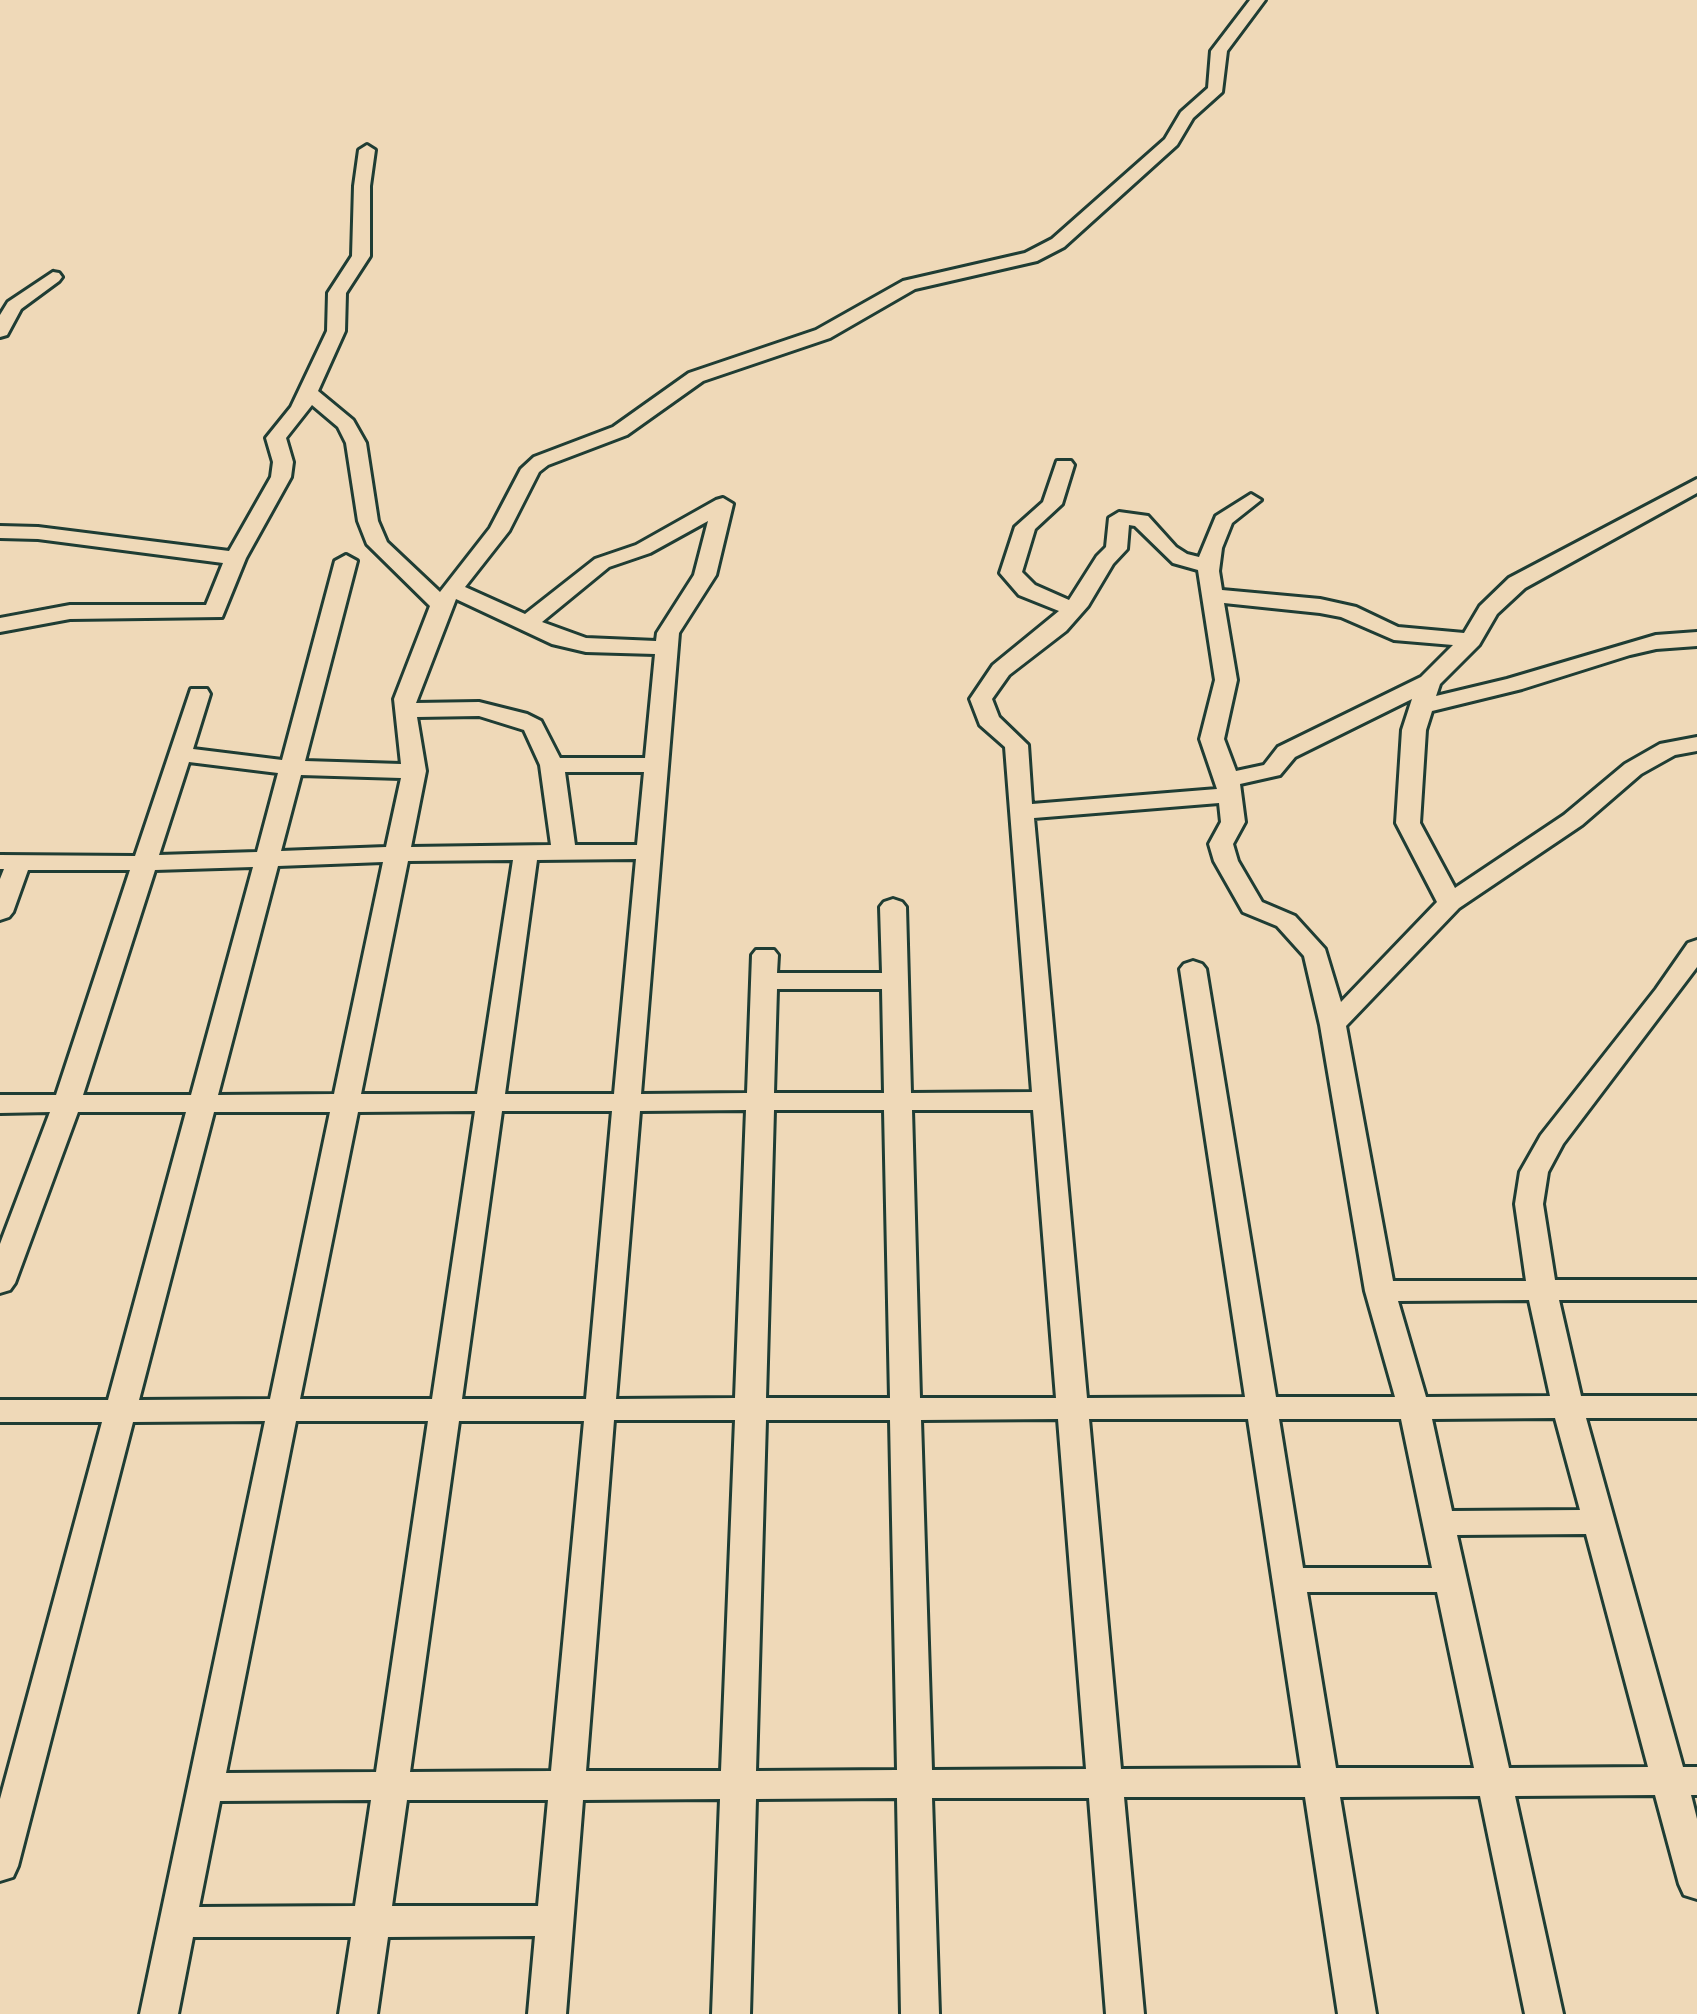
<!DOCTYPE html>
<style>
body{margin:0}
canvas{display:block;background:#efd9b8}
</style>
<canvas width="1697" height="2014"></canvas>
<script>
const c = document.querySelector('canvas').getContext('2d');
c.lineJoin = 'round';
const shape = rows => new Path2D(rows.map(r => 'M' + r).join(''));
function stroke(path, color, width, dash) { c.strokeStyle = color; c.lineWidth = width; c.lineCap = dash ? 'butt' : 'round'; c.setLineDash(dash || []); c.stroke(path); }
function fillPath(path, color) { c.fillStyle = color; c.fill(path, 'evenodd'); }
const minor = shape([
 [1250,0,1265,0,1227,51,1222,92,1193,118,1177,145,1064,247,1037,261,915,289,830,338,703,381,627,435,548,465,539,472,509,531,465,587,525,614,595,559,636,545,716,500,723,498,733,504,716,575,679,633,641,1094,747,1093,752,955,756,950,774,950,778,955,777,973,882,973,880,907,884,902,893,899,902,902,906,907,911,1093,1032,1092,1005,747,980,725,970,699,993,665,1059,611,1019,595,1000,573,1015,527,1043,502,1057,461,1071,461,1074,465,1062,504,1035,529,1022,572,1035,585,1069,600,1097,556,1106,547,1109,518,1119,512,1148,516,1176,547,1187,554,1199,557,1216,516,1251,494,1261,500,1232,523,1222,548,1219,571,1222,590,1320,599,1356,607,1398,627,1464,633,1480,606,1509,578,1697,479,1697,493,1525,588,1497,614,1479,645,1440,684,1436,696,1507,679,1656,635,1697,632,1697,646,1656,649,1630,655,1522,689,1432,711,1426,730,1420,823,1455,888,1564,815,1625,764,1660,744,1697,737,1697,751,1675,755,1641,774,1582,825,1459,908,1346,1026,1393,1281,1526,1281,1515,1204,1520,1172,1541,1135,1656,989,1688,943,1697,940,1697,967,1563,1144,1548,1172,1543,1204,1555,1280,1697,1280,1697,1300,1559,1300,1581,1396,1697,1396,1697,1418,1586,1418,1683,1767,1697,1767,1697,1795,1691,1795,1697,1819,1697,1899,1684,1895,1679,1884,1655,1795,1515,1796,1563,2014,1525,2014,1480,1796,1340,1797,1376,2014,1338,2014,1305,1797,1124,1797,1144,2014,1106,2014,1089,1798,932,1798,939,2014,901,2014,897,1798,756,1799,750,2014,712,2014,720,1799,583,1800,566,2014,528,2014,535,1936,388,1937,377,2014,339,2014,351,1937,193,1937,178,2014,140,2014,265,1421,133,1422,18,1866,13,1877,0,1881,0,1799,102,1422,0,1422,0,1400,108,1400,186,1112,78,1112,15,1283,10,1290,0,1293,0,1244,50,1112,0,1113,0,1095,56,1095,130,870,28,870,13,912,9,917,0,920,0,879,4,869,0,869,0,855,135,856,191,689,207,689,210,694,193,749,282,760,335,561,346,555,357,561,305,761,401,764,394,699,430,606,367,544,358,521,346,443,338,427,312,405,286,438,293,462,291,477,246,558,222,617,70,619,0,632,0,618,70,605,206,605,223,563,38,539,0,538,0,526,38,527,229,551,271,477,273,462,266,438,291,407,327,331,328,293,352,256,354,186,359,150,367,145,375,150,370,186,370,256,346,293,345,331,318,391,353,420,366,443,378,521,387,542,440,592,490,528,521,469,534,457,613,427,689,373,816,330,903,281,1025,253,1052,239,1165,139,1181,112,1208,88,1211,51,1250,0],
 [708,521,694,575,657,633,656,641,586,638,542,622,609,567,650,553,708,521],
 [1129,525,1135,526,1173,563,1198,570,1215,680,1200,739,1217,789,1032,804,1028,745,999,717,992,699,1009,675,1066,631,1088,606,1113,564,1127,549,1129,525],
 [456,599,552,644,586,652,655,654,645,758,560,758,541,721,527,714,479,702,416,703,456,599],
 [1224,603,1320,613,1341,617,1394,640,1453,645,1421,677,1278,747,1264,765,1236,771,1224,739,1237,680,1224,603],
 [1412,699,1402,730,1396,823,1437,902,1341,1002,1325,949,1295,916,1262,902,1238,861,1233,844,1245,822,1240,784,1280,775,1295,757,1412,699],
 [479,716,524,730,540,765,551,845,411,847,426,771,417,717,479,716],
 [189,762,278,773,257,852,159,855,189,762],
 [565,772,644,772,637,845,575,845,565,772],
 [301,775,401,778,386,847,281,851,301,775],
 [1219,803,1221,822,1209,844,1214,861,1243,912,1277,926,1304,956,1320,1025,1365,1291,1395,1397,1276,1397,1206,969,1202,964,1193,961,1184,964,1180,969,1245,1397,1087,1398,1034,818,1219,803],
 [636,859,614,1094,505,1094,537,860,636,859],
 [513,860,477,1094,361,1094,408,861,513,860],
 [383,862,334,1094,218,1095,278,866,383,862],
 [253,867,191,1095,83,1095,155,870,253,867],
 [777,989,882,989,884,1093,774,1093,777,989],
 [746,1110,735,1398,616,1399,640,1111,746,1110],
 [774,1110,884,1110,890,1398,766,1398,774,1110],
 [912,1110,1033,1110,1056,1398,920,1398,912,1110],
 [475,1111,432,1399,300,1399,358,1112,475,1111],
 [502,1111,612,1111,586,1399,462,1399,502,1111],
 [214,1112,330,1112,270,1399,139,1400,214,1112],
 [1529,1300,1550,1396,1426,1397,1398,1301,1529,1300],
 [1555,1418,1580,1510,1452,1511,1432,1419,1555,1418],
 [1058,1419,1086,1769,932,1770,921,1420,1058,1419],
 [1089,1419,1248,1419,1301,1768,1121,1769,1089,1419],
 [1279,1419,1401,1419,1432,1568,1303,1568,1279,1419],
 [614,1420,735,1420,721,1771,586,1771,614,1420],
 [766,1420,890,1420,897,1770,756,1771,766,1420],
 [296,1421,428,1421,376,1772,226,1773,296,1421],
 [459,1421,584,1421,551,1771,410,1772,459,1421],
 [1586,1534,1648,1767,1509,1768,1457,1535,1586,1534],
 [1307,1592,1437,1592,1474,1768,1336,1768,1307,1592],
 [371,1800,355,1906,199,1907,220,1801,371,1800],
 [407,1800,548,1800,538,1906,392,1906,407,1800],
 [53,272,59,273,62,277,59,281,21,309,7,335,0,337,0,315,8,302,53,272]
]);
stroke(minor, '#1f3d34', 6);
fillPath(minor, '#efd9b8');
</script>
